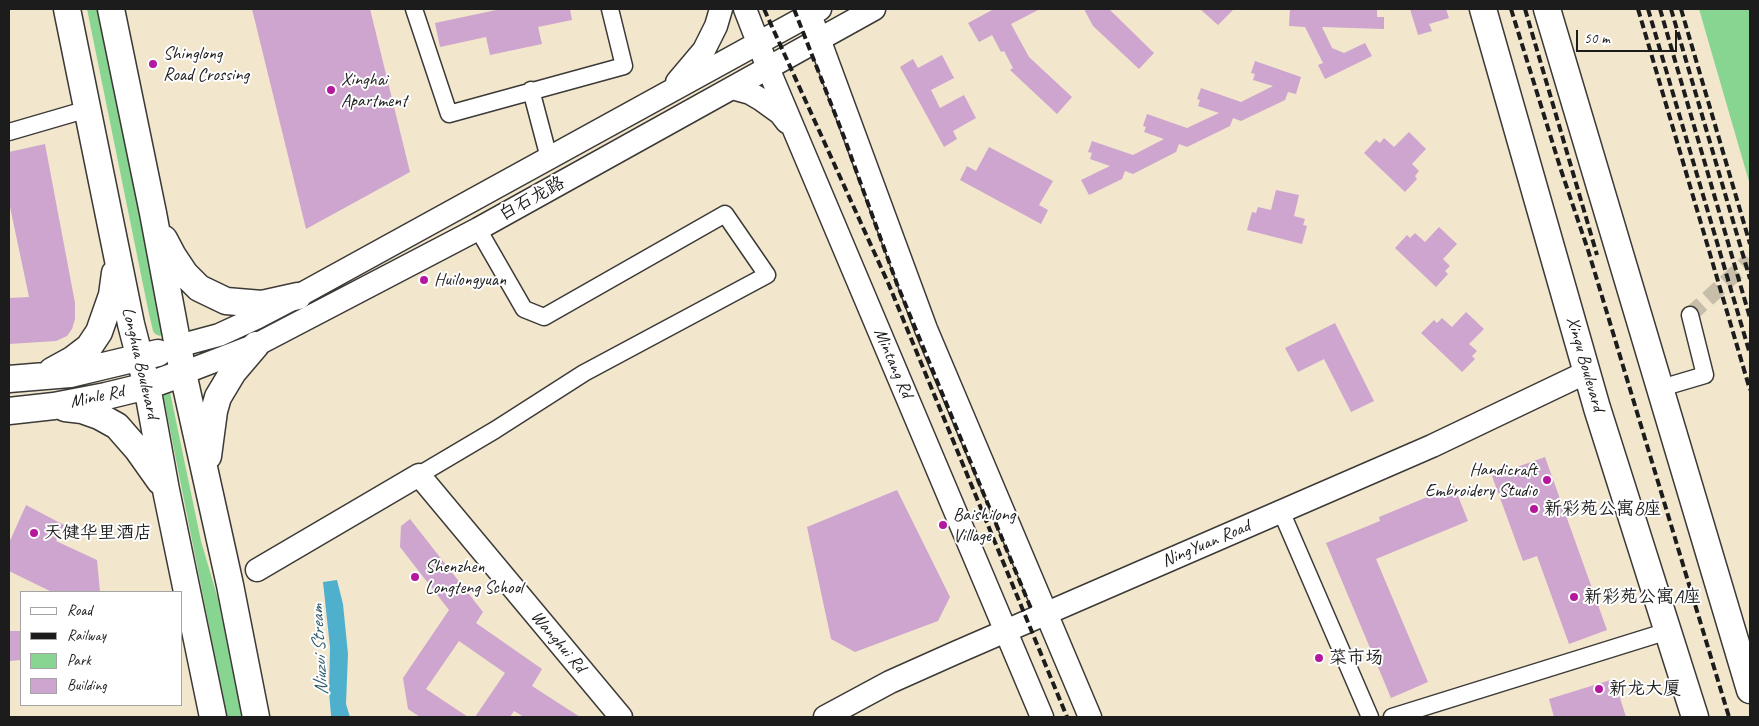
<!DOCTYPE html>
<meta charset="utf-8">
<style>
body{margin:0}
#map{position:relative;width:1759px;height:726px;overflow:hidden;background:#f2e6cd;font-family:Caveat,sans-serif}
canvas{display:block}
.frame{position:absolute;inset:0;border:10px solid #1c1c1c;pointer-events:none}
.legend{position:absolute;left:20px;top:591px;width:162px;height:115px;box-sizing:border-box;background:#fff;border:1px solid #a4a4a4;margin:0;padding:6px 9px;list-style:none;font-size:15px;color:#1c1c1c}
.legend li{display:flex;align-items:center;gap:10px;height:25px}
.legend b{width:25px;border:1px solid #a4a4a4}
.scale{position:absolute;left:1576px;top:30px;width:101px;height:22px;box-sizing:border-box;border:2px solid #1c1c1c;border-top:0;padding-left:6px;font-size:15px;line-height:18px;white-space:nowrap;color:#1c1c1c;-webkit-text-stroke:4px #fff;paint-order:stroke}
</style>
<div id="map">
<canvas width="1759" height="726"></canvas>
<div class="frame"></div>
<ul class="legend">
<li><b style="height:6px;background:#fff"></b>Road</li>
<li><b style="height:6px;background:#1c1c1c"></b>Railway</li>
<li><b style="height:14px;background:#88d592"></b>Park</li>
<li><b style="height:14px;background:#cda5ce"></b>Building</li>
</ul>
<div class="scale">50 m</div>
</div>
<script>
const c = document.querySelector('canvas').getContext('2d');
c.lineJoin = 'round';
function fillPath(path, color) { c.fillStyle = color; c.fill(path, 'evenodd'); }
const shape = rows => new Path2D(rows.map(r => 'M' + r).join(''));
function stroke(path, color, width, dash) { c.strokeStyle = color; c.lineWidth = width; c.lineCap = dash ? 'butt' : 'round'; c.setLineDash(dash || []); c.stroke(path); }
function drawText(font, color, halo, rows, align = 'center') {
  c.font = font + ' Caveat,"LXGW WenKai TC",sans-serif'; c.lineWidth = 4; c.setLineDash([]); c.textBaseline = 'middle'; c.strokeStyle = halo; c.fillStyle = color; for (const [text, x, y, turn = 0] of rows) {
    c.save(); c.translate(x, y); c.rotate((+turn || 0) * Math.PI / 180); c.textAlign = isNaN(turn) ? turn : align; if (halo) c.strokeText(text, 0, 0); c.fillText(text, 0, 0); c.restore();
  }
}
fillPath(shape([
 [87,9,100,9,164,332,160,336,155,334,153,331,149,314],
 [1699,9,1750,9,1750,185],
 [170,392,201,541,218,599,242,717,227,717,163,394]
]), '#88d592');
fillPath(shape([
 [337,580,343,604,348,654,346,704,350,717,331,717,331,715,329,692,330,647,323,582]
]), '#4eb0cd');
fillPath(shape([
 [252,9,370,9,410,172,306,229],
 [501,9,570,9,572,20,538,27,542,44,490,55,486,37,440,47,435,23],
 [994,9,1040,9,1011,24,1029,57,1072,97,1057,114,1010,70,1013,68,1004,51,1001,52,992,35,979,42,968,23],
 [1084,9,1109,9,1154,53,1139,69,1093,26],
 [1200,9,1234,9,1218,25],
 [1290,9,1377,9,1377,17,1384,17,1384,29,1322,27,1332,48,1344,53,1365,43,1372,56,1325,79,1318,65,1323,63,1305,27,1289,26],
 [1410,9,1446,9,1449,18,1429,24,1432,31,1418,35],
 [942,55,954,78,931,90,940,108,964,95,976,118,953,131,957,139,944,147,900,67,913,59,918,68],
 [1255,61,1301,77,1296,94,1288,92,1285,100,1241,121,1233,118,1230,126,1187,147,1179,144,1176,152,1133,174,1125,171,1122,179,1089,195,1081,180,1110,166,1090,159,1092,153,1088,152,1092,141,1133,155,1164,139,1144,132,1146,127,1143,126,1147,114,1187,128,1219,113,1198,106,1200,100,1197,99,1201,88,1241,102,1273,86,1253,80,1255,74,1251,73],
 [1409,132,1426,149,1412,164,1419,171,1415,176,1417,179,1405,192,1364,153,1376,140,1380,143,1384,138,1394,147],
 [45,144,75,303,75,319,72,329,67,336,56,341,9,344,9,298,29,297,9,202,9,152],
 [989,147,1053,181,1039,205,1048,210,1041,224,960,180,967,166,976,171],
 [1276,190,1299,195,1294,216,1305,219,1303,225,1307,226,1302,244,1247,230,1252,212,1256,213,1258,207,1271,210],
 [1439,227,1457,244,1443,259,1450,266,1445,271,1448,274,1436,287,1395,248,1407,235,1410,238,1415,233,1425,242],
 [1466,312,1484,329,1469,344,1477,351,1472,356,1475,359,1462,372,1421,333,1434,320,1437,323,1442,318,1452,327],
 [1335,323,1374,401,1351,412,1324,359,1298,372,1285,348],
 [1545,457,1607,630,1569,644,1537,556,1523,561,1492,476],
 [1454,486,1468,521,1376,559,1428,682,1391,698,1326,543,1380,521,1379,517],
 [897,490,950,597,938,621,855,652,831,639,807,527],
 [26,505,64,525,56,541,97,560,100,592,52,592,9,571,9,543],
 [410,519,483,612,476,623,542,669,532,686,580,717,524,717,514,711,510,717,475,717,505,673,459,641,426,689,468,717,420,717,408,709,403,678,449,610,400,547,401,526],
 [9,631,21,631,21,660,9,661],
 [1614,679,1626,717,1554,717,1549,699]
]), '#cda5ce');
stroke(shape([
 [1690,315,1750,260]
]), '#c7beaa', 16, [16, 8]);
const street = shape([
 [414,9,449,114,624,66,610,9],
 [531,90,549,158],
 [9,132,88,109],
 [1661,388,1705,375,1690,315],
 [419,475,495,430,584,373,767,275,725,214,544,317,524,309,478,229],
 [1281,511,1370,717],
 [1392,717,1668,631]
]);
const secondary = shape([
 [745,9,768,68,1042,717],
 [808,9,926,329,1090,717],
 [677,82,704,50,716,26,721,9],
 [732,88,750,93,762,100,780,113,787,122],
 [178,346,219,335,256,318,298,296,820,9],
 [183,373,256,345,478,229,874,9],
 [257,570,419,475,621,717],
 [825,717,890,682,955,653,1432,446,1587,372]
]);
const primary = shape([
 [67,9,131,324,147,386,166,490,213,717],
 [111,9,153,213,183,373,230,585,256,717],
 [1483,9,1597,408,1695,717],
 [1547,9,1750,690],
 [164,239,173,256,185,274,199,288,226,301,262,304,298,296],
 [52,371,72,360,89,347,99,332,112,295,115,273],
 [9,379,70,374,158,353],
 [65,408,82,410,99,416,117,426,138,450,160,481],
 [9,411,54,406,106,396,147,386,183,373],
 [208,456,214,411,218,397,233,372,256,345]
]);
stroke(street, '#3c3a37', 19);
stroke(secondary, '#3c3a37', 25);
stroke(primary, '#3c3a37', 29);
stroke(street, '#fff', 16);
stroke(secondary, '#fff', 22);
stroke(primary, '#fff', 26);
stroke(shape([
 [764,9,889,285,1067,717],
 [794,9,844,137,897,284,1032,611],
 [1511,9,1561,170,1588,250,1729,717],
 [1525,9,1597,255],
 [1638,9,1750,390],
 [1648,9,1750,354],
 [1660,9,1750,318],
 [1671,9,1750,279],
 [1681,9,1750,244]
]), '#1c1c1c', 4, [8, 4]);
for (const [x, y, r, color] of [
 [153,64,5,"#b5179e"],
 [331,90,5,"#b5179e"],
 [424,280,5,"#b5179e"],
 [1547,480,5,"#b5179e"],
 [1534,509,5,"#b5179e"],
 [943,525,5,"#b5179e"],
 [34,533,5,"#b5179e"],
 [415,577,5,"#b5179e"],
 [1574,597,5,"#b5179e"],
 [1319,658,5,"#b5179e"],
 [1599,689,5,"#b5179e"]
]) { const dot = new Path2D(); dot.arc(x, y, r, 0, 2 * Math.PI); c.fillStyle = color; c.fill(dot); stroke(dot, '#fff', 2); }
drawText('18px', '#1c1c1c', '#fff', [
 ["Shinglong",163,54],
 ["Road Crossing",163,75],
 ["Xinghai",341,80],
 ["Apartment",341,101],
 ["Huilongyuan",434,280],
 ["Handicraft",1537,470,"right"],
 ["Embroidery Studio",1537,491,"right"],
 ["新彩苑公寓B座",1544,509],
 ["Baishilong",953,515],
 ["Village",953,536],
 ["天健华里酒店",44,533],
 ["Shenzhen",425,567],
 ["Longteng School",425,588],
 ["新彩苑公寓A座",1584,597],
 ["菜市场",1329,658],
 ["新龙大厦",1609,689]
], 'left');
drawText('18px', '#1c1c1c', '#fff', [
 ["白石龙路",532,199,-29],
 ["Longhua Boulevard",140,363,77],
 ["Mintang Rd",893,363,67],
 ["Xinqu Boulevard",1585,364,74],
 ["Minle Rd",97,397,-12],
 ["NingYuan Road",1206,544,-23],
 ["Wanghui Rd",558,642,50]
]);
drawText('italic 19px', '#325f6c', '#fff', [
 ["Niuzui Stream",320,650,-93]
]);
</script>
